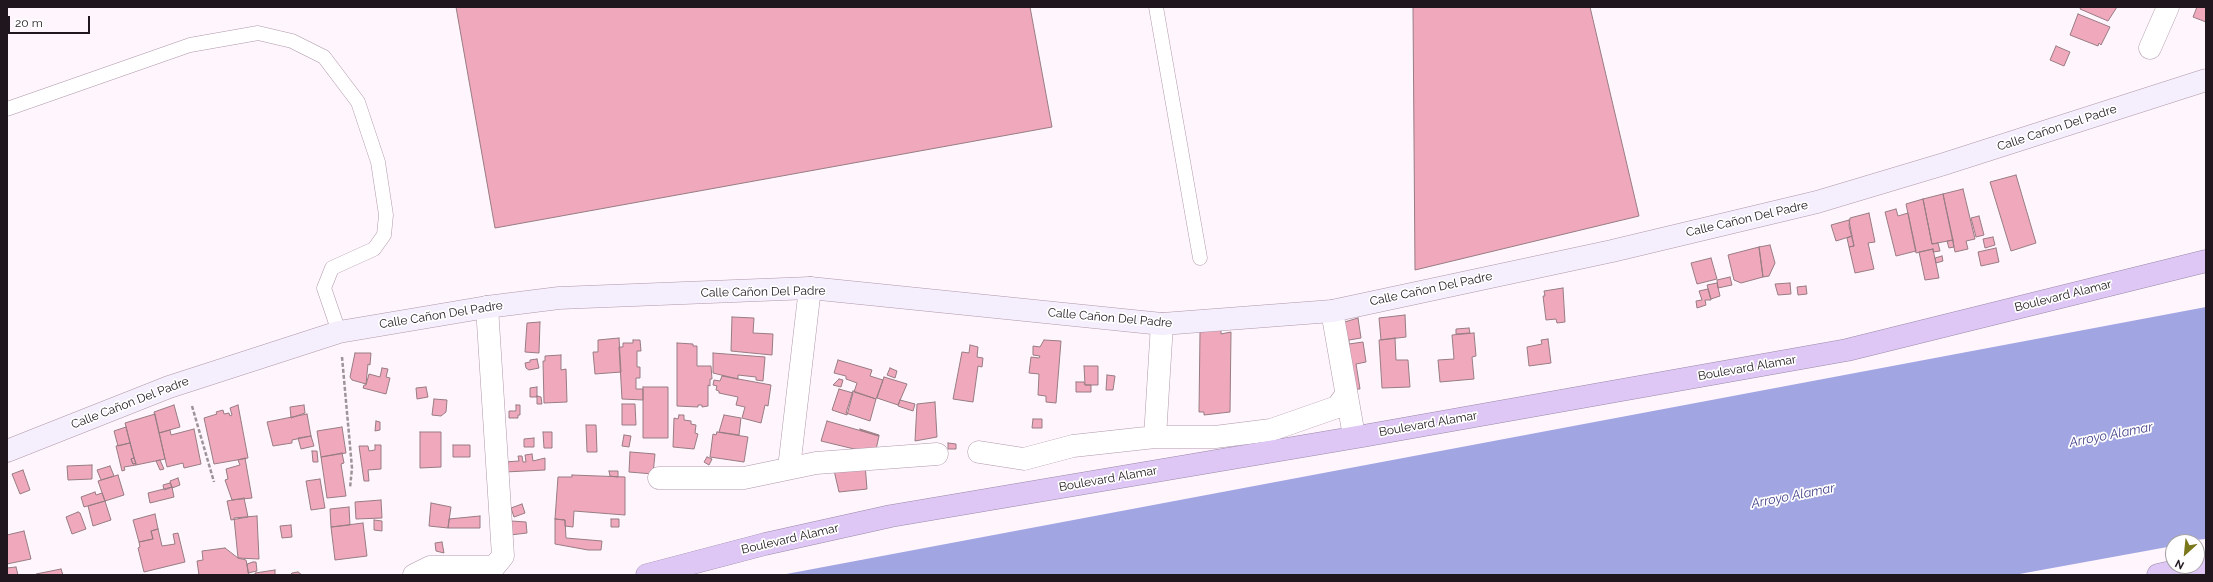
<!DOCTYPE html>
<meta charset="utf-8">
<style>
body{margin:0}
#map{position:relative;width:2213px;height:582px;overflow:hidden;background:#fff5fc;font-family:Raleway,sans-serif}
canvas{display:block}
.frame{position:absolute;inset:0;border:8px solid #1f171d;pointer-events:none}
.north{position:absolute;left:2165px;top:534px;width:40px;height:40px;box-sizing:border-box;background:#fff;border:1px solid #a5a2a5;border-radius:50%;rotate:207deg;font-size:11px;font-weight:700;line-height:16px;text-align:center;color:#1f171d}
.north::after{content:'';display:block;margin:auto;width:14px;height:18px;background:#7b771c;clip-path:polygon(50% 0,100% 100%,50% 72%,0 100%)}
.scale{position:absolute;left:8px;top:16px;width:82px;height:18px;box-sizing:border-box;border:2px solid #1f171d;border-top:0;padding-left:5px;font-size:12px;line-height:14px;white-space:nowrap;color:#1f171d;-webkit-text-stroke:3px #fff;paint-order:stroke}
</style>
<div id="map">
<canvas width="2213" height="582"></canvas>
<div class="frame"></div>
<div class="north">N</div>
<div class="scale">20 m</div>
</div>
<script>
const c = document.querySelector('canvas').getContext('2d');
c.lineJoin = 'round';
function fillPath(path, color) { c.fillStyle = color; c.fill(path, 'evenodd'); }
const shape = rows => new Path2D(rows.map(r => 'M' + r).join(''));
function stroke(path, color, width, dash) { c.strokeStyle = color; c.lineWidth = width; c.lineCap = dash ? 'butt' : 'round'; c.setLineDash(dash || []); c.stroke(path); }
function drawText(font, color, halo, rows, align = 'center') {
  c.font = font + ' Raleway,sans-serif'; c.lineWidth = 3.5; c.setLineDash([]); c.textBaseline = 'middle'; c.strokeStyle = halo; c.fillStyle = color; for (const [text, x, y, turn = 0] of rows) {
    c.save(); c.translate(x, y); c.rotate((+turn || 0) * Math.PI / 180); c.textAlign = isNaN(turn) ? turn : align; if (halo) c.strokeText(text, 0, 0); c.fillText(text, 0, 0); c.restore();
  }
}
fillPath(shape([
 [2206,307,2206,539,2173,542,2173,546,2014,575,781,575]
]), '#a1a5e2');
const building = shape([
 [456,7,1030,7,1052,127,495,228,456,7],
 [1413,7,1590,7,1639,216,1415,270,1413,7],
 [2081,7,2117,7,2108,21,2080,9,2081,7],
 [2197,7,2206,7,2206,22,2193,17,2197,7],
 [2078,14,2110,27,2101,45,2099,43,2098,46,2070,35,2078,14],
 [2056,46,2070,52,2064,66,2050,60,2056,46],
 [2016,175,2036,243,2011,251,1990,182,2016,175],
 [1963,189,1975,239,1966,241,1968,249,1955,252,1943,194,1963,189],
 [1943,194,1953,240,1932,244,1923,199,1943,194],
 [1923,199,1932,244,1938,243,1940,251,1933,252,1933,249,1916,253,1906,204,1923,199],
 [1896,209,1898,216,1908,213,1916,251,1896,256,1885,212,1896,209],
 [1869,213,1875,242,1868,243,1874,269,1855,273,1849,247,1854,246,1849,226,1850,218,1869,213],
 [1979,216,1984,235,1976,237,1971,218,1979,216],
 [1849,220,1852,236,1836,241,1831,225,1849,220],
 [1852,236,1854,246,1849,247,1847,238,1852,236],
 [1993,237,1995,245,1985,248,1983,239,1993,237],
 [1953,240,1954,247,1949,248,1947,241,1953,240],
 [1770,245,1775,263,1769,276,1763,277,1759,247,1770,245],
 [1759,247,1763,277,1741,283,1734,280,1728,255,1759,247],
 [1996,248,1999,262,1981,266,1978,252,1996,248],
 [1933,249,1939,278,1925,280,1919,252,1933,249],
 [1942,256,1943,261,1936,263,1935,258,1942,256],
 [1711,258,1717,279,1697,284,1691,263,1711,258],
 [1730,277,1732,285,1718,288,1717,280,1730,277],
 [1717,283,1720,296,1711,299,1707,285,1717,283],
 [1790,283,1791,294,1778,295,1775,284,1790,283],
 [1806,286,1807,294,1798,295,1797,287,1806,286],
 [1563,288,1565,322,1557,323,1556,319,1546,320,1543,296,1545,296,1544,291,1563,288],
 [1708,289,1711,300,1705,300,1706,305,1697,308,1696,301,1702,300,1699,291,1708,289],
 [1405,315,1406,337,1381,340,1379,318,1405,315],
 [732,317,754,318,753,333,773,334,772,355,731,351,732,317],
 [1358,318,1361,338,1349,340,1349,344,1363,342,1366,362,1356,364,1360,389,1355,389,1338,324,1358,318],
 [540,322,539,353,525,352,527,323,540,322],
 [1211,325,1221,325,1221,334,1231,332,1230,412,1204,415,1204,412,1199,412,1200,332,1211,331,1211,325],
 [1469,328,1470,333,1456,334,1456,329,1469,328],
 [1474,333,1476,356,1472,357,1474,379,1440,382,1438,360,1454,359,1452,335,1474,333],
 [619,338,621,372,595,374,593,352,598,352,598,340,619,338],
 [1395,338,1396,360,1408,360,1410,387,1382,388,1379,340,1395,338],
 [1548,339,1551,363,1529,366,1527,347,1542,344,1541,340,1548,339],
 [633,340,640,340,641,351,637,351,637,367,640,367,640,378,636,378,636,389,643,389,643,400,622,399,619,347,623,347,623,343,633,343,633,340],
 [1044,340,1061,341,1056,403,1046,402,1046,396,1038,395,1039,374,1029,373,1031,357,1039,358,1040,356,1033,355,1033,346,1040,347,1044,340],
 [677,343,693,344,693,346,697,346,697,366,711,366,712,379,710,379,710,386,708,385,708,406,702,407,702,405,698,405,698,407,677,406,677,343],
 [970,345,978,347,977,357,983,358,982,367,978,366,973,402,953,399,962,352,969,353,970,345],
 [355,353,371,353,370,365,368,364,366,384,352,380,350,377,355,353],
 [713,353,765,357,763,381,756,380,756,377,738,375,738,379,713,373,713,353],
 [561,355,561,370,566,369,567,402,544,403,543,361,545,361,545,356,561,355],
 [537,359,539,368,529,370,526,368,525,363,530,362,530,360,537,359],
 [838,360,872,370,870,376,883,380,876,399,854,392,857,383,846,379,846,376,834,373,838,360],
 [1084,366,1098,366,1098,385,1085,385,1084,366],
 [382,368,388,369,386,377,390,378,386,394,363,388,364,385,366,385,369,374,380,377,382,368],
 [890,368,897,371,895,378,887,375,890,368],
 [1107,375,1115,376,1113,390,1106,390,1107,375],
 [722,376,771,385,768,406,765,405,761,423,742,418,745,407,736,405,738,397,719,393,719,391,716,390,717,386,713,385,714,380,720,381,722,376],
 [884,377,907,384,898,405,877,398,884,377],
 [839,379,843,380,841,387,833,385,839,379],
 [1076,382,1084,382,1085,385,1091,385,1091,392,1076,392,1076,382],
 [426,387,428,397,417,399,416,388,426,387],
 [537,387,537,397,530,397,530,388,537,387],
 [643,387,668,387,668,438,643,438,643,387],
 [839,389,853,393,847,415,832,410,839,389],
 [853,391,876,399,870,421,846,413,853,391],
 [537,396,541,397,542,404,537,404,537,396],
 [434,399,447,400,446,412,441,416,432,415,434,399],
 [900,400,915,404,913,411,898,406,900,400],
 [935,402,937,437,915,441,917,404,935,402],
 [622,404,635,404,636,425,622,425,622,404],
 [174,405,180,427,159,433,154,412,174,405],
 [238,405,248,458,214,464,204,418,217,414,216,412,223,410,224,414,229,413,230,416,232,415,230,408,238,405],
 [304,405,305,413,291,418,290,407,304,405],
 [516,405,520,405,520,415,518,415,518,418,509,418,509,411,516,411,516,405],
 [155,414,165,459,136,465,125,423,155,414],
 [307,414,311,436,292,440,292,443,273,446,267,422,307,414],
 [679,415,684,415,684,420,691,421,691,424,696,425,695,433,698,434,694,449,673,447,674,418,678,419,679,415],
 [724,415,741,418,739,435,719,432,724,415],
 [1033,419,1042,419,1042,428,1032,428,1033,419],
 [376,421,380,422,380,430,375,431,376,421],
 [827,421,879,436,875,454,821,441,827,421],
 [586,425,596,425,597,452,587,452,586,425],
 [126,427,130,443,118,446,114,431,126,427],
 [342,427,346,453,321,457,317,431,342,427],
 [194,429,201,464,184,468,183,463,167,467,159,433,170,430,171,435,194,429],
 [860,429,879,435,879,436,860,430,860,429],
 [420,432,441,432,441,467,420,468,420,432],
 [543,432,552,432,552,448,544,448,543,432],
 [717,432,748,437,744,462,710,457,713,434,716,435,717,432],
 [624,435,631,436,629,447,622,446,624,435],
 [311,436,314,446,301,449,298,438,311,436],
 [534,438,534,447,524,447,524,439,534,438],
 [130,443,134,458,131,459,133,464,136,463,136,465,124,467,125,470,122,471,116,446,130,443],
 [948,443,956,444,956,449,948,449,948,443],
 [375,445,381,445,381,469,368,470,369,481,364,481,359,446,368,446,369,451,375,450,375,445],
 [453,445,470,445,470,457,453,457,453,445],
 [312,451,317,451,318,462,313,462,312,451],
 [630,452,655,454,653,474,629,472,630,452],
 [342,453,344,463,341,464,346,496,327,498,321,457,342,453],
 [532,454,533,461,545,458,545,470,505,472,504,462,519,461,518,456,522,456,523,462,526,462,525,455,532,454],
 [707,457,712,459,709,465,704,462,707,457],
 [134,458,136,463,133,464,131,459,134,458],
 [245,458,252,498,232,500,225,480,228,479,226,469,240,465,238,460,245,458],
 [160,460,164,469,160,470,156,461,160,460],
 [865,464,867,489,839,492,833,466,865,464],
 [92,465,92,479,68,480,67,466,92,465],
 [110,466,114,476,101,480,97,470,110,466],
 [23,470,30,490,20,494,12,474,23,470],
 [609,471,618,471,618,477,610,476,609,471],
 [118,475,124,495,105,501,98,481,118,475],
 [572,475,625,477,625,515,574,511,573,527,565,526,565,520,555,519,558,477,572,477,572,475],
 [178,478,180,485,172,488,170,481,178,478],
 [320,479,325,508,311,510,306,481,320,479],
 [170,483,172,487,164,490,163,485,170,483],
 [172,487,174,497,150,503,148,493,172,487],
 [95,492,96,495,102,493,105,501,84,507,81,497,95,492],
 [244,498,248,517,231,520,227,501,244,498],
 [381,500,382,518,356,519,355,502,381,500],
 [105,501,111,520,93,526,88,506,105,501],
 [431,503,451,507,448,528,429,526,431,503],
 [522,504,525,513,514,517,511,508,522,504],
 [349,507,350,525,331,527,330,509,349,507],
 [78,512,80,513,86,529,72,534,66,517,78,512],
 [155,514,158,529,151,531,153,539,139,542,133,520,155,514],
 [257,516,259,559,238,558,234,518,257,516],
 [480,516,480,528,448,528,449,519,480,516],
 [555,519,565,520,566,538,602,541,601,550,588,550,555,544,555,519],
 [611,519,619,519,619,527,611,527,611,519],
 [374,520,382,521,382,531,374,530,374,520],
 [511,521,526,522,527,533,510,535,511,521],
 [363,523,367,556,335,560,331,527,363,523],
 [291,525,292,537,282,538,280,526,291,525],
 [158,529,162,546,175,544,173,534,178,533,185,562,144,572,138,548,140,547,139,542,153,539,151,531,158,529],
 [24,531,31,559,7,564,7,535,24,531],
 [442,542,444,553,436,551,435,543,442,542],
 [225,548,238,558,246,560,249,575,199,575,197,561,203,560,202,551,225,548],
 [253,562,256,562,257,571,248,573,247,564,253,562],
 [16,567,18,575,7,575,7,568,16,567],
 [61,569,63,575,36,575,36,574,61,569],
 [275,570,275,575,255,575,255,573,275,570],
 [298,572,302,575,290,575,292,573,298,572]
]);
fillPath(building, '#f0a8bd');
stroke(building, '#987c83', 1);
const lane = shape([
 [1156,7,1200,258],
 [7,109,190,45,258,33,292,41,324,57,358,102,378,162,386,215,384,235,374,249,332,268,324,288,339,332]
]);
const street = shape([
 [2150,48,2168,7],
 [1332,311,1354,436],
 [1155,437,1162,324],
 [979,452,1024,459,1073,446,1155,437,1215,437,1271,430,1337,407,1346,395],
 [789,468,810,288],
 [659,478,744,478,816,463,937,454],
 [414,575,430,567,494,567,503,556,487,307]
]);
const secondary = shape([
 [7,451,169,387,339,332,487,307,559,298,810,288,1162,324,1332,311,1612,251,1817,202,1944,164,2206,80]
]);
const highway = shape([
 [647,575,765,544,891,516,1363,436,1847,350,2206,261],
 [2158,575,2197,566]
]);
stroke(lane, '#af98aa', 15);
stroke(street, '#af98aa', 23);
stroke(secondary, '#af98aa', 23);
stroke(highway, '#9b89a9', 23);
stroke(shape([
 [342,357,352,468,350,488],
 [192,406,214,482]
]), '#9d949a', 2.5, [4, 2]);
stroke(lane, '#fff', 14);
stroke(street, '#fff', 22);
stroke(secondary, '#f5eefc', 22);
stroke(highway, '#dec7f5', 22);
drawText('12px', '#1f171d', '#fff', [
 ["Calle Cañon Del Padre",2057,128,-18],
 ["Calle Cañon Del Padre",1747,219,-13],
 ["Calle Cañon Del Padre",1431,289,-12],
 ["Calle Cañon Del Padre",763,292,-1],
 ["Boulevard Alamar",2063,296,-14],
 ["Calle Cañon Del Padre",441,315,-9],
 ["Calle Cañon Del Padre",1110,318,5],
 ["Boulevard Alamar",1747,368,-10],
 ["Calle Cañon Del Padre",130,403,-21],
 ["Boulevard Alamar",1428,424,-10],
 ["Boulevard Alamar",1108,479,-10],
 ["Boulevard Alamar",790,539,-13]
]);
drawText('italic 13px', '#44428b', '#fff', [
 ["Arroyo Alamar",2111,435,-11],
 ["Arroyo Alamar",1793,496,-11]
]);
</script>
